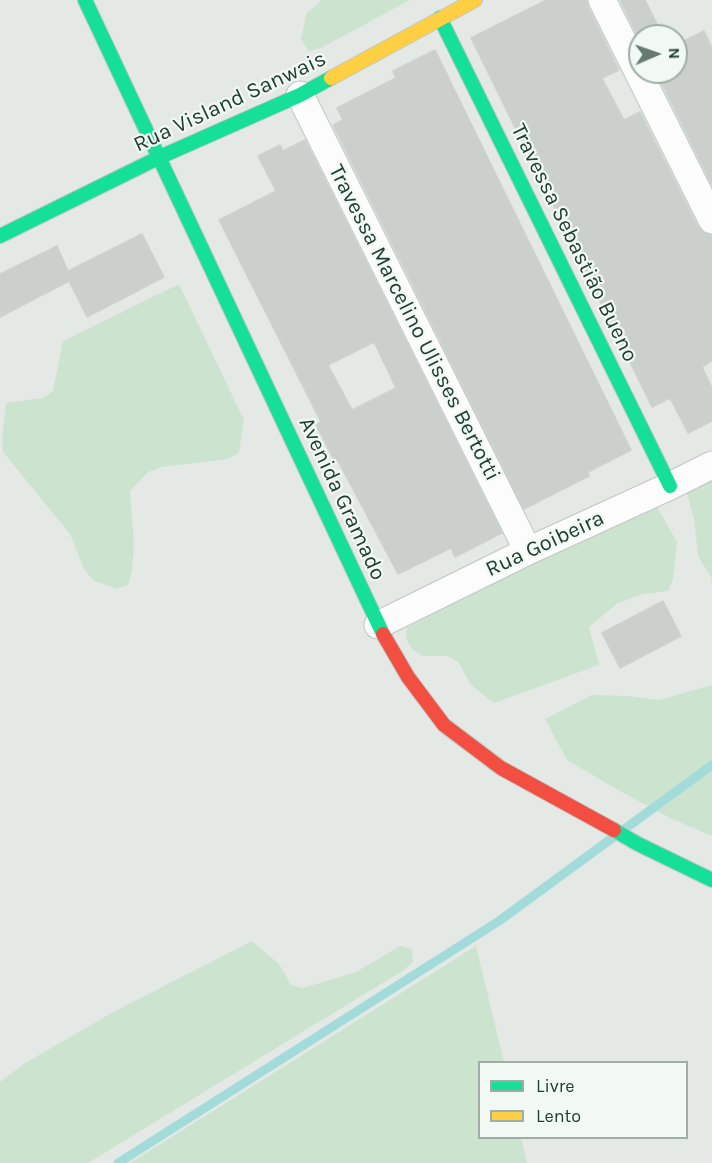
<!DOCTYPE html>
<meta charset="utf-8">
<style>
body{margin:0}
#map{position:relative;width:712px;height:1163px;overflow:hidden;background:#e4e9e6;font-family:Karla,sans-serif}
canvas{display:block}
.legend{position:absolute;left:478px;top:1061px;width:210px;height:78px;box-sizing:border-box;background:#f2f9f4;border:2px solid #9eaea6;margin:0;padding:8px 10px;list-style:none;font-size:18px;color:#203e31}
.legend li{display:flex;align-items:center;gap:12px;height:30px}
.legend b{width:30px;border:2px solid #9eaea6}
.north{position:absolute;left:628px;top:24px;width:60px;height:60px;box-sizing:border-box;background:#f2f9f4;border:2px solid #9eaea6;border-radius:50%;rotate:88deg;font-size:16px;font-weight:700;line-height:24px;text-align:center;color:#203e31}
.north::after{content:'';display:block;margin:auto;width:21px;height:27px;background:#657a70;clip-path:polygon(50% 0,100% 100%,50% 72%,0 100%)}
</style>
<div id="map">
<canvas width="712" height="1163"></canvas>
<ul class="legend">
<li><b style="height:8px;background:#16e098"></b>Livre</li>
<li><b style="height:8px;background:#ffcf43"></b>Lento</li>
</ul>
<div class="north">N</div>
</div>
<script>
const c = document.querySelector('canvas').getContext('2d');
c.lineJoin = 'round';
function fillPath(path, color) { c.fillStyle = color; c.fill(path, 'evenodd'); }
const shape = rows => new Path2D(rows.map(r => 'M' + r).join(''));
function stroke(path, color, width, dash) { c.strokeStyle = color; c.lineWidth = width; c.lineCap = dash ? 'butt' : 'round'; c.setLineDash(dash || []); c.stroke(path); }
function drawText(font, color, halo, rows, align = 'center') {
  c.font = font + ' Karla,sans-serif'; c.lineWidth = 4.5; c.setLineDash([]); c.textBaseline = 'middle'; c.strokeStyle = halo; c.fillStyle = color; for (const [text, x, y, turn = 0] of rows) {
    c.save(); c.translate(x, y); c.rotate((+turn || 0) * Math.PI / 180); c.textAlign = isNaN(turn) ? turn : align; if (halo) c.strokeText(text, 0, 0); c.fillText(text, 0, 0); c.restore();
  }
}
fillPath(shape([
 [322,0,410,0,321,48,309,51,301,40,306,14],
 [179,284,244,420,239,453,228,459,162,467,148,472,130,491,134,544,132,570,128,585,116,589,93,580,84,569,70,534,3,452,2,439,6,403,43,398,53,391,63,341],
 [712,460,712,587,711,577,698,556,694,519,684,483],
 [644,506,657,507,677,542,673,579,668,591,643,594,618,603,589,627,599,665,494,703,471,685,459,663,448,656,422,656,412,649,406,639,407,627],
 [712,685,712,836,670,818,618,790,567,760,545,719,592,695,626,696,659,700],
 [252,941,279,964,291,985,303,988,356,972,400,946,412,949,413,962,404,970,88,1163,0,1163,0,1082,25,1063,117,1010],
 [476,946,504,1062,480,1062,480,1138,521,1138,527,1163,130,1163]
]), '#cce4cf');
stroke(shape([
 [626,828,712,765],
 [118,1163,499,921,615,836]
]), '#a2dbda', 9);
const building = shape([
 [546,0,586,0,588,7,619,70,602,78,624,120,640,112,698,227,704,233,712,236,712,361,702,367,712,388,712,421,688,433,670,398,652,407,471,38,546,0],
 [620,0,645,0,663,36,640,36,640,41,620,0],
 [704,31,712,48,712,185,656,72,676,72,676,45,704,31],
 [435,50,631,450,588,472,589,476,524,509,333,125,343,120,337,108,396,78,393,71,435,50],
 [305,140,502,533,455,557,451,548,398,574,338,461,335,462,316,425,321,422,219,220,276,191,258,156,280,145,283,151,305,140],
 [374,342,396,388,352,410,328,365,374,342],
 [142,234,164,277,87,317,69,281,0,317,0,274,57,246,68,271,142,234],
 [663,601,681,636,620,668,602,633,663,601]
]);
fillPath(building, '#cbd0cd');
stroke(building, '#ccd2cf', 1.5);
const street = shape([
 [602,0,712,220],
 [300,95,528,551],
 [378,625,528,551,670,486,712,465]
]);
const fast = shape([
 [85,0,383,634],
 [440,18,670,486],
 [0,236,160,157,300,95,331,78],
 [614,830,638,844,712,880]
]);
const slow = shape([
 [331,78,475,0]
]);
const jam = shape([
 [383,634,408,677,444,725,501,768,614,830]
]);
stroke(street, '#c1c6c3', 29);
stroke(fast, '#bfc7c3', 16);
stroke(slow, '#bfc7c3', 16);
stroke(jam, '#bfc7c3', 16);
stroke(street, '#fbfcfb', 27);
stroke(fast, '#16e098', 14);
stroke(slow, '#ffcf43', 14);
stroke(jam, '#f24e42', 14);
drawText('22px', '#203e31', '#f2f9f4', [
 ["Rua Visland Sanwais",230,102,-25],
 ["Travessa Sebastião Bueno",574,243,64],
 ["Travessa Marcelino Ulisses Bertotti",414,323,63],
 ["Avenida Gramado",342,499,65],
 ["Rua Goibeira",545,544,-25]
]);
</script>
